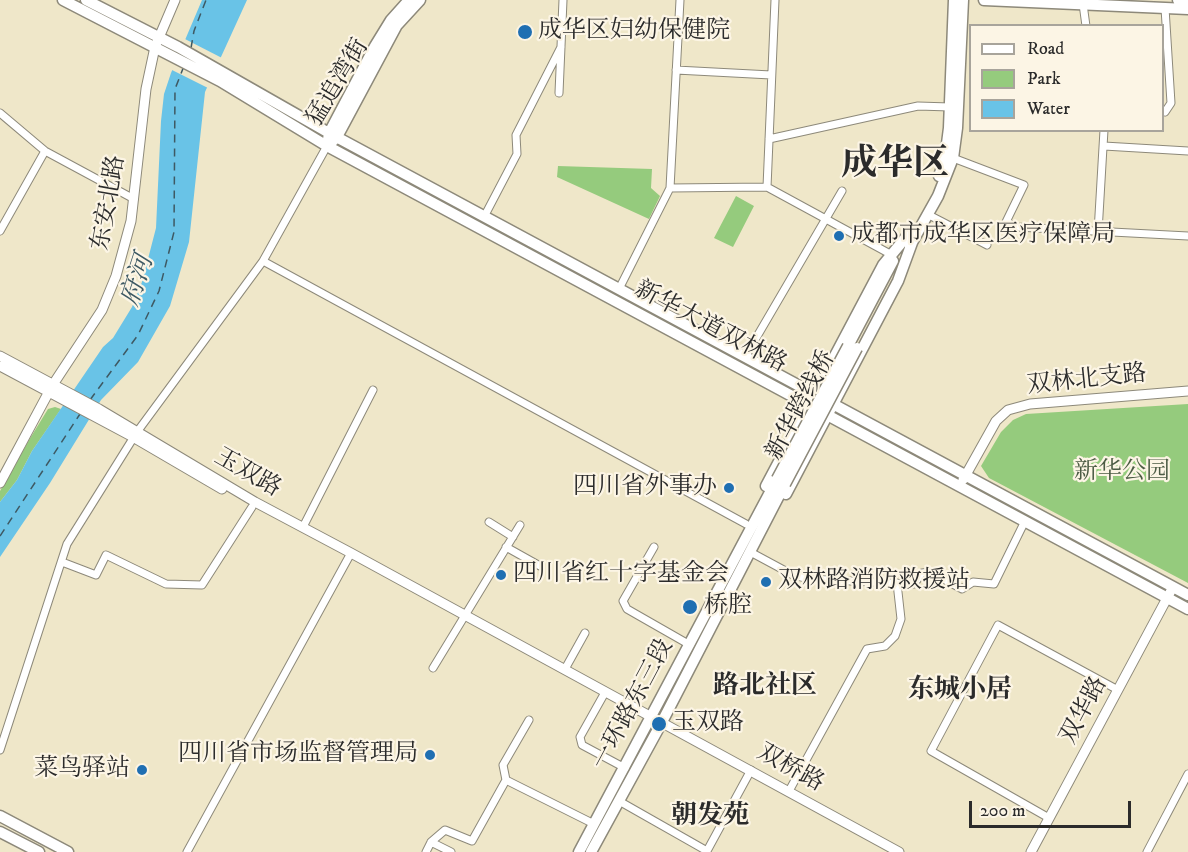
<!DOCTYPE html>
<meta charset="utf-8">
<style>
body{margin:0}
#map{position:relative;width:1188px;height:852px;overflow:hidden;background:#efe7c9;font-family:"IM FELL DW Pica",serif}
canvas{display:block}
.legend{position:absolute;left:969px;top:24px;width:195px;height:108px;box-sizing:border-box;background:#fcf5e5;border:2px solid #a8a49b;margin:0;padding:8px 10px;list-style:none;font-size:18px;color:#2b2b2b}
.legend li{display:flex;align-items:center;gap:12px;height:30px}
.legend b{width:30px;border:2px solid #a8a49b}
.scale{position:absolute;left:969px;top:801px;width:162px;height:27px;box-sizing:border-box;border:3px solid #2b2b2b;border-top:0;padding-left:8px;font-size:18px;line-height:21px;white-space:nowrap;color:#2b2b2b;-webkit-text-stroke:4px #fcf5e5;paint-order:stroke}
</style>
<div id="map">
<canvas width="1188" height="852"></canvas>
<ul class="legend">
<li><b style="height:8px;background:#fff"></b>Road</li>
<li><b style="height:16px;background:#95cb7d"></b>Park</li>
<li><b style="height:16px;background:#69c3e7"></b>Water</li>
</ul>
<div class="scale">200 m</div>
</div>
<script>
const c = document.querySelector('canvas').getContext('2d');
c.lineJoin = 'round';
function fillPath(path, color) { c.fillStyle = color; c.fill(path, 'evenodd'); }
const shape = rows => new Path2D(rows.map(r => 'M' + r).join(''));
function stroke(path, color, width, dash) { c.strokeStyle = color; c.lineWidth = width; c.lineCap = dash ? 'butt' : 'round'; c.setLineDash(dash || []); c.stroke(path); }
function drawText(font, color, halo, rows, align = 'center') {
  c.font = font + ' "IM FELL DW Pica","Noto Serif SC",serif'; c.lineWidth = 4.5; c.setLineDash([]); c.textBaseline = 'middle'; c.strokeStyle = halo; c.fillStyle = color; for (const [text, x, y, turn = 0] of rows) {
    c.save(); c.translate(x, y); c.rotate((+turn || 0) * Math.PI / 180); c.textAlign = isNaN(turn) ? turn : align; if (halo) c.strokeText(text, 0, 0); c.fillText(text, 0, 0); c.restore();
  }
}
fillPath(shape([
 [558,166,652,169,651,188,660,196,649,219,557,177],
 [736,196,754,206,733,247,714,238],
 [1188,404,1188,583,989,478,981,466,1001,432,1013,420,1026,414],
 [55,407,61,409,32,451,17,480,0,502,0,491,29,440,48,409]
]), '#95cb7d');
fillPath(shape([
 [202,0,247,0,205,92,189,242,170,306,138,362,101,400,50,483,0,557,0,502,17,480,32,451,103,347,113,338,132,307,142,282,156,228,161,121,164,94,171,73]
]), '#69c3e7');
fillPath(shape([
 [183,38,224,59,208,88,170,69]
]), '#efe7c9');
stroke(shape([
 [191,48,194,31,206,0],
 [90,400,138,335,159,291,174,232,175,89,184,66],
 [0,536,80,414]
]), '#3e5963', 1.5, [8, 6]);
const street = shape([
 [1083,4,1086,26],
 [1165,8,1171,103,1165,112],
 [676,70,771,75],
 [559,93,563,0],
 [0,113,45,151,134,199],
 [769,139,918,106,950,107],
 [1104,146,1188,151],
 [953,158,1024,185,1006,222,1017,227,1188,236],
 [767,187,775,0],
 [670,188,767,187,892,255],
 [927,214,987,245],
 [484,217,517,154,516,135,561,47],
 [0,231,45,151],
 [1098,232,1104,130],
 [263,261,746,524],
 [619,289,670,188,680,0],
 [745,357,842,191],
 [489,522,513,537],
 [303,527,373,390],
 [506,547,540,566],
 [654,547,623,601,627,609,690,645],
 [754,554,793,575,809,579,914,584,922,573,930,572,962,589,973,582,994,584,1025,521],
 [62,562,96,575,106,555,166,584,202,585,252,507],
 [433,668,520,525],
 [565,669,585,633],
 [603,696,580,737,582,745,625,768],
 [529,720,503,765,506,780,594,824],
 [0,750,67,544,137,432,263,261,327,146],
 [789,791,867,649,885,646,895,636,901,619,897,583],
 [619,801,707,851,751,770],
 [1049,818,931,751,998,625,1118,690],
 [431,842,445,830,472,841,506,780],
 [187,852,351,553],
 [426,852,431,842,451,852],
 [1147,852,1188,774]
]);
const secondary = shape([
 [0,356,99,409,255,502,351,553,899,852],
 [0,366,133,437,222,489],
 [963,480,996,421,1008,410,1030,404,1188,391],
 [0,483,52,386,102,310,116,276,131,221,146,89,155,47,175,0],
 [1031,852,1173,587]
]);
const primary = shape([
 [63,0,220,81,327,146,1188,609],
 [86,0,178,47,329,133,1188,595],
 [984,0,1188,9],
 [1178,0,1188,0],
 [328,140,329,133,375,46,391,20,409,0],
 [332,142,337,137,397,25,420,0],
 [939,176,945,159,949,128,954,0],
 [910,246,938,196,953,158,957,128,963,0],
 [848,346,893,261],
 [766,486,883,265,907,236],
 [786,494,898,281,913,240],
 [0,816,68,852],
 [0,832,39,852],
 [579,852,777,479],
 [591,852,662,722,785,484]
]);
stroke(street, '#8d897a', 9);
stroke(secondary, '#8d897a', 11);
stroke(primary, '#8d897a', 13);
stroke(street, '#fff', 7);
stroke(secondary, '#fff', 9);
stroke(primary, '#fff', 10);
const primaryBridge = shape([
 [777,479,848,346],
 [785,484,857,348]
]);
stroke(primaryBridge, '#8d897a', 13, []);
stroke(primaryBridge, '#fff', 10);
for (const [x, y, r, color] of [
 [525,32,8,"#1f6fb2"],
 [839,236,6,"#1f6fb2"],
 [729,488,6,"#1f6fb2"],
 [501,575,6,"#1f6fb2"],
 [766,582,6,"#1f6fb2"],
 [690,607,8,"#1f6fb2"],
 [659,724,8,"#1f6fb2"],
 [430,755,6,"#1f6fb2"],
 [142,770,6,"#1f6fb2"]
]) { const dot = new Path2D(); dot.arc(x, y, r, 0, 2 * Math.PI); c.fillStyle = color; c.fill(dot); stroke(dot, '#fcf5e5', 2); }
drawText('24px', '#2b2b2b', '#fcf5e5', [
 ["成华区妇幼保健院",538,32],
 ["成都市成华区医疗保障局",851,236],
 ["四川省外事办",717,488,"right"],
 ["四川省红十字基金会",513,575],
 ["双林路消防救援站",778,582],
 ["桥腔",704,607],
 ["玉双路",672,724],
 ["四川省市场监督管理局",418,755,"right"],
 ["菜鸟驿站",130,770,"right"]
], 'left');
drawText('24px', '#2b2b2b', '#fcf5e5', [
 ["猛追湾街",339,83,-59],
 ["东安北路",110,203,-80],
 ["新华大道双林路",710,328,28],
 ["双林北支路",1087,381,-6],
 ["新华跨线桥",802,406,-62],
 ["玉双路",247,474,30],
 ["一环路东三段",634,705,-62],
 ["双华路",1085,711,-62],
 ["双桥路",790,769,29]
]);
drawText('24px', '#4b5b44', '#fcf5e5', [
 ["新华公园",1122,473]
]);
drawText('italic 26px', '#3e5963', '#fcf5e5', [
 ["府河",139,281,-72]
]);
drawText('bold 26px', '#2b2b2b', '#fcf5e5', [
 ["路北社区",765,688],
 ["东城小居",960,692],
 ["朝发苑",710,818]
]);
drawText('bold 36px', '#2b2b2b', '#fcf5e5', [
 ["成华区",895,167]
]);
</script>
